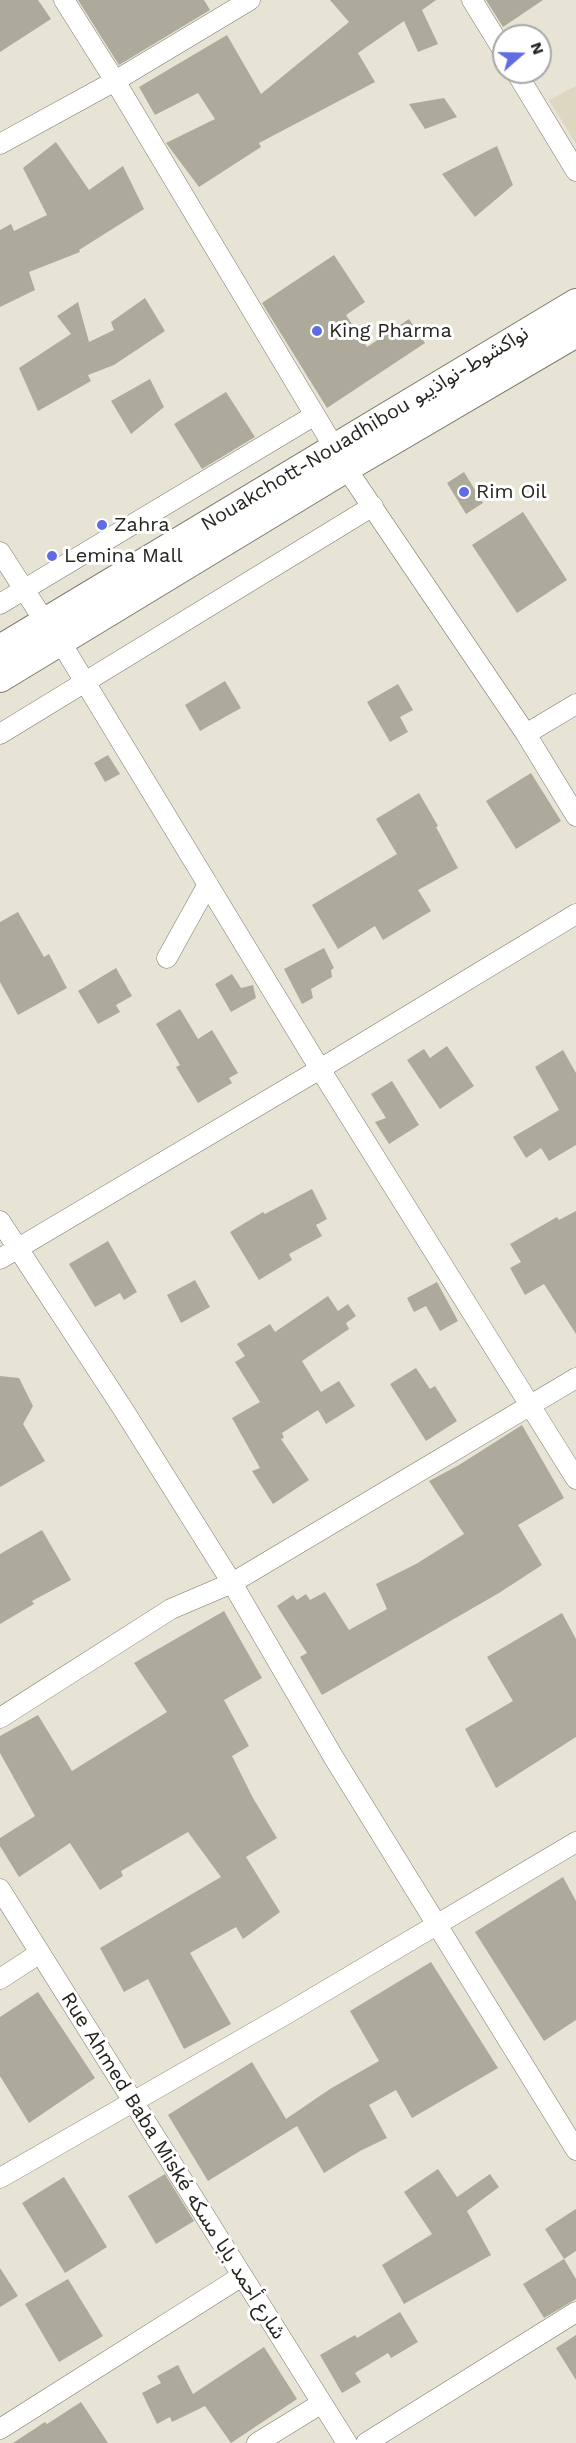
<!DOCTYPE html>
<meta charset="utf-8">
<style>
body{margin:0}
#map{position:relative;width:576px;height:2443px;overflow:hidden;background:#e8e4d5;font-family:"Work Sans",sans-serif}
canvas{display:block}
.north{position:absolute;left:492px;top:24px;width:60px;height:60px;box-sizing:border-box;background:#fff;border:2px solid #a8a7a5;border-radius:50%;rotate:70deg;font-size:16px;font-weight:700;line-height:24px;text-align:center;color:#25241e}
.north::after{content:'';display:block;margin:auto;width:21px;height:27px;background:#5f6ce4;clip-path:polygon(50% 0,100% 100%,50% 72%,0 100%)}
</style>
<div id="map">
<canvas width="576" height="2443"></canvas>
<div class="north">N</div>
</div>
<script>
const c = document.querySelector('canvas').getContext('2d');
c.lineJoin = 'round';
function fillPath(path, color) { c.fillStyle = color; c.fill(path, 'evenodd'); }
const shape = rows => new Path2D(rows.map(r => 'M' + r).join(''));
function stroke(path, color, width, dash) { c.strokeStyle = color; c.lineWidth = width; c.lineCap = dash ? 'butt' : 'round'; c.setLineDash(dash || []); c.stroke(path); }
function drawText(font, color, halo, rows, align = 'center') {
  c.font = font + ' "Work Sans","Noto Sans Arabic",sans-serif'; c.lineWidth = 6; c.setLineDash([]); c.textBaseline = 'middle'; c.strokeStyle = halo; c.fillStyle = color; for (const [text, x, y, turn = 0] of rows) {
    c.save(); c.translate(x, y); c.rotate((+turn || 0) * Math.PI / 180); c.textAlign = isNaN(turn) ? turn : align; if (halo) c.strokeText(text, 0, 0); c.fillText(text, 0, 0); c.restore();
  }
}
fillPath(shape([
 [576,86,576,144,549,100]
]), '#ddd7c2');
fillPath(shape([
 [0,0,38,0,51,19,0,52],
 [78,0,204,0,210,10,119,65],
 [330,0,436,0,422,10,438,44,418,52,404,21,358,53,375,82,259,143,261,147,199,187,166,143,215,119,198,93,155,115,139,87,227,35,261,94,349,22],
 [486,0,543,0,503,27],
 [444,98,457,117,425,129,409,104],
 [56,142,89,190,123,166,144,209,79,250,80,252,29,272,35,290,0,307,0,230,11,224,14,231,47,215,23,168],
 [497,146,513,185,475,217,442,174],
 [334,255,365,302,346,315,367,347,409,319,425,343,327,408,262,303],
 [145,298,165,331,114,365,88,375,91,381,38,411,19,368,71,334,57,316,78,302,89,342,114,330,111,322],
 [150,379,164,407,131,434,111,401],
 [226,392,255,437,202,469,174,424],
 [464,472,483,503,466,514,447,483],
 [523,512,567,580,517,613,472,545],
 [225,681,241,708,200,731,185,705],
 [398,684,413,710,400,717,408,732,390,742,367,702],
 [108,755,120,774,105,782,94,763],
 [531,773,561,821,516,849,486,801],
 [419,793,438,826,436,827,458,868,418,890,431,911,383,940,375,926,338,949,312,905,397,854,376,819],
 [18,912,44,957,49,954,67,988,18,1015,0,982,0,922],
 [324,948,334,968,331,970,332,977,311,989,313,998,302,1004,284,969],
 [116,968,132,996,116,1005,120,1012,98,1024,78,991],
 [232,974,241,988,253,985,256,998,231,1012,215,984],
 [180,1009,198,1039,212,1030,238,1073,229,1078,232,1083,198,1103,176,1067,180,1065,156,1024],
 [447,1046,474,1086,440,1109,407,1060,424,1049,430,1058],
 [563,1050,576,1073,576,1145,549,1161,541,1148,526,1158,513,1137,559,1110,535,1067],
 [392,1081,419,1125,389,1144,375,1122,386,1118,371,1094],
 [312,1189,327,1219,316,1225,322,1236,289,1254,292,1260,259,1280,230,1232,263,1212,265,1214],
 [576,1211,576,1334,544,1284,525,1295,510,1268,521,1262,510,1244,557,1217,559,1220],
 [108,1241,137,1292,124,1300,120,1293,95,1307,69,1264],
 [195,1280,210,1307,181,1323,167,1295],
 [437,1282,458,1321,440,1331,426,1306,414,1312,407,1298],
 [328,1296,338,1311,348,1304,356,1316,346,1323,349,1329,302,1361,321,1392,339,1381,355,1406,326,1424,318,1410,282,1433,284,1438,281,1439,309,1480,273,1504,252,1471,260,1468,232,1418,260,1402,235,1362,245,1356,237,1344,270,1324,275,1332],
 [416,1368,430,1389,435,1386,457,1421,426,1441,390,1384],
 [0,1376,19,1378,33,1406,23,1424,45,1461,0,1487],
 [522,1425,564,1498,518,1525,542,1565,499,1593,322,1695,300,1657,307,1653,277,1606,293,1595,297,1600,306,1594,310,1600,325,1592,349,1630,387,1609,376,1584,416,1564,464,1534,429,1481,459,1465],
 [42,1530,71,1580,32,1601,34,1604,0,1624,0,1554],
 [224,1611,262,1678,224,1700,249,1746,232,1756,253,1798,277,1838,246,1857,280,1912,243,1939,236,1927,190,1953,231,2024,184,2049,148,1979,124,1992,100,1948,221,1877,188,1832,121,1871,123,1876,100,1890,70,1843,19,1877,0,1846,0,1838,35,1816,0,1753,0,1736,38,1715,72,1771,167,1712,134,1663],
 [562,1613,576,1639,576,1737,496,1788,465,1729,513,1701,487,1657],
 [563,1877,576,1901,576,2020,544,2041,475,1932],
 [431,1962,498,2068,412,2118,396,2090,369,2105,387,2138,360,2151,324,2173,297,2126,208,2181,168,2115,252,2062,286,2119,330,2089,379,2061,350,2011],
 [38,1992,95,2078,29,2123,0,2076,0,2017],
 [438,2169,457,2197,490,2174,499,2187,467,2211,491,2255,404,2304,382,2265,432,2234,404,2192],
 [165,2174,194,2221,156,2244,128,2196],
 [64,2177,107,2247,65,2273,22,2203],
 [576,2209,576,2251,564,2259,545,2229],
 [564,2259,576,2279,576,2299,544,2318,523,2284],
 [0,2268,18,2296,0,2307],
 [68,2279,103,2336,59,2362,25,2304],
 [400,2312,418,2342,391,2358,388,2353,355,2373,361,2382,342,2393,320,2355,355,2335,357,2338],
 [576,2335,576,2380,556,2348],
 [264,2347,297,2399,231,2443,205,2406,172,2422,170,2417,157,2424,142,2393,161,2383,157,2376,178,2365,193,2394],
 [81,2402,108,2443,13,2443,45,2422,47,2424]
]), '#ada99b');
const minor = shape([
 [64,0,115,81,334,447],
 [472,0,504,52],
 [516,72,576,171],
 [0,144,115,81,250,0],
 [346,468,526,734,576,816],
 [0,552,45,622],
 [0,604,315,415],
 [60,641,320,1069,576,1479],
 [0,734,373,506],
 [526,734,576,704],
 [167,958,208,884],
 [0,1221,123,1409,232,1583,334,1758,576,2150],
 [0,1259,320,1069,576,914],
 [0,1718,171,1609,232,1583,576,1378],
 [0,1889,347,2443],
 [0,1979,40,1953],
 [0,2178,288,2013,576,1842],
 [0,2429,242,2276],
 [257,2443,322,2403],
 [366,2443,576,2312]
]);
const highway = shape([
 [0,649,576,303],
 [0,678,346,468,576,333]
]);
stroke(minor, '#7c796b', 21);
stroke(highway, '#7c796b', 30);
stroke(minor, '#fff', 20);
stroke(highway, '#fff', 28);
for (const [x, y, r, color] of [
 [317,331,6,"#5f6ce4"],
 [464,492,6,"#5f6ce4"],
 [102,525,6,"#5f6ce4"],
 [52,556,6,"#5f6ce4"]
]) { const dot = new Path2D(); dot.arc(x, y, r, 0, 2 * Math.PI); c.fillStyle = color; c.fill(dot); stroke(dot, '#fff', 2); }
drawText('20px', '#25241e', '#fff', [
 ["King Pharma",329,331],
 ["Rim Oil",476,492],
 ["Zahra",114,525],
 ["Lemina Mall",64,556]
], 'left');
drawText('20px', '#25241e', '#fff', [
 ["Nouakchott-Nouadhibou نواكشوط-نواذيبو",365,429,-31],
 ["Rue Ahmed Baba Miské شارع أحمد بابا مسكه",173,2166,58]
]);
</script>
